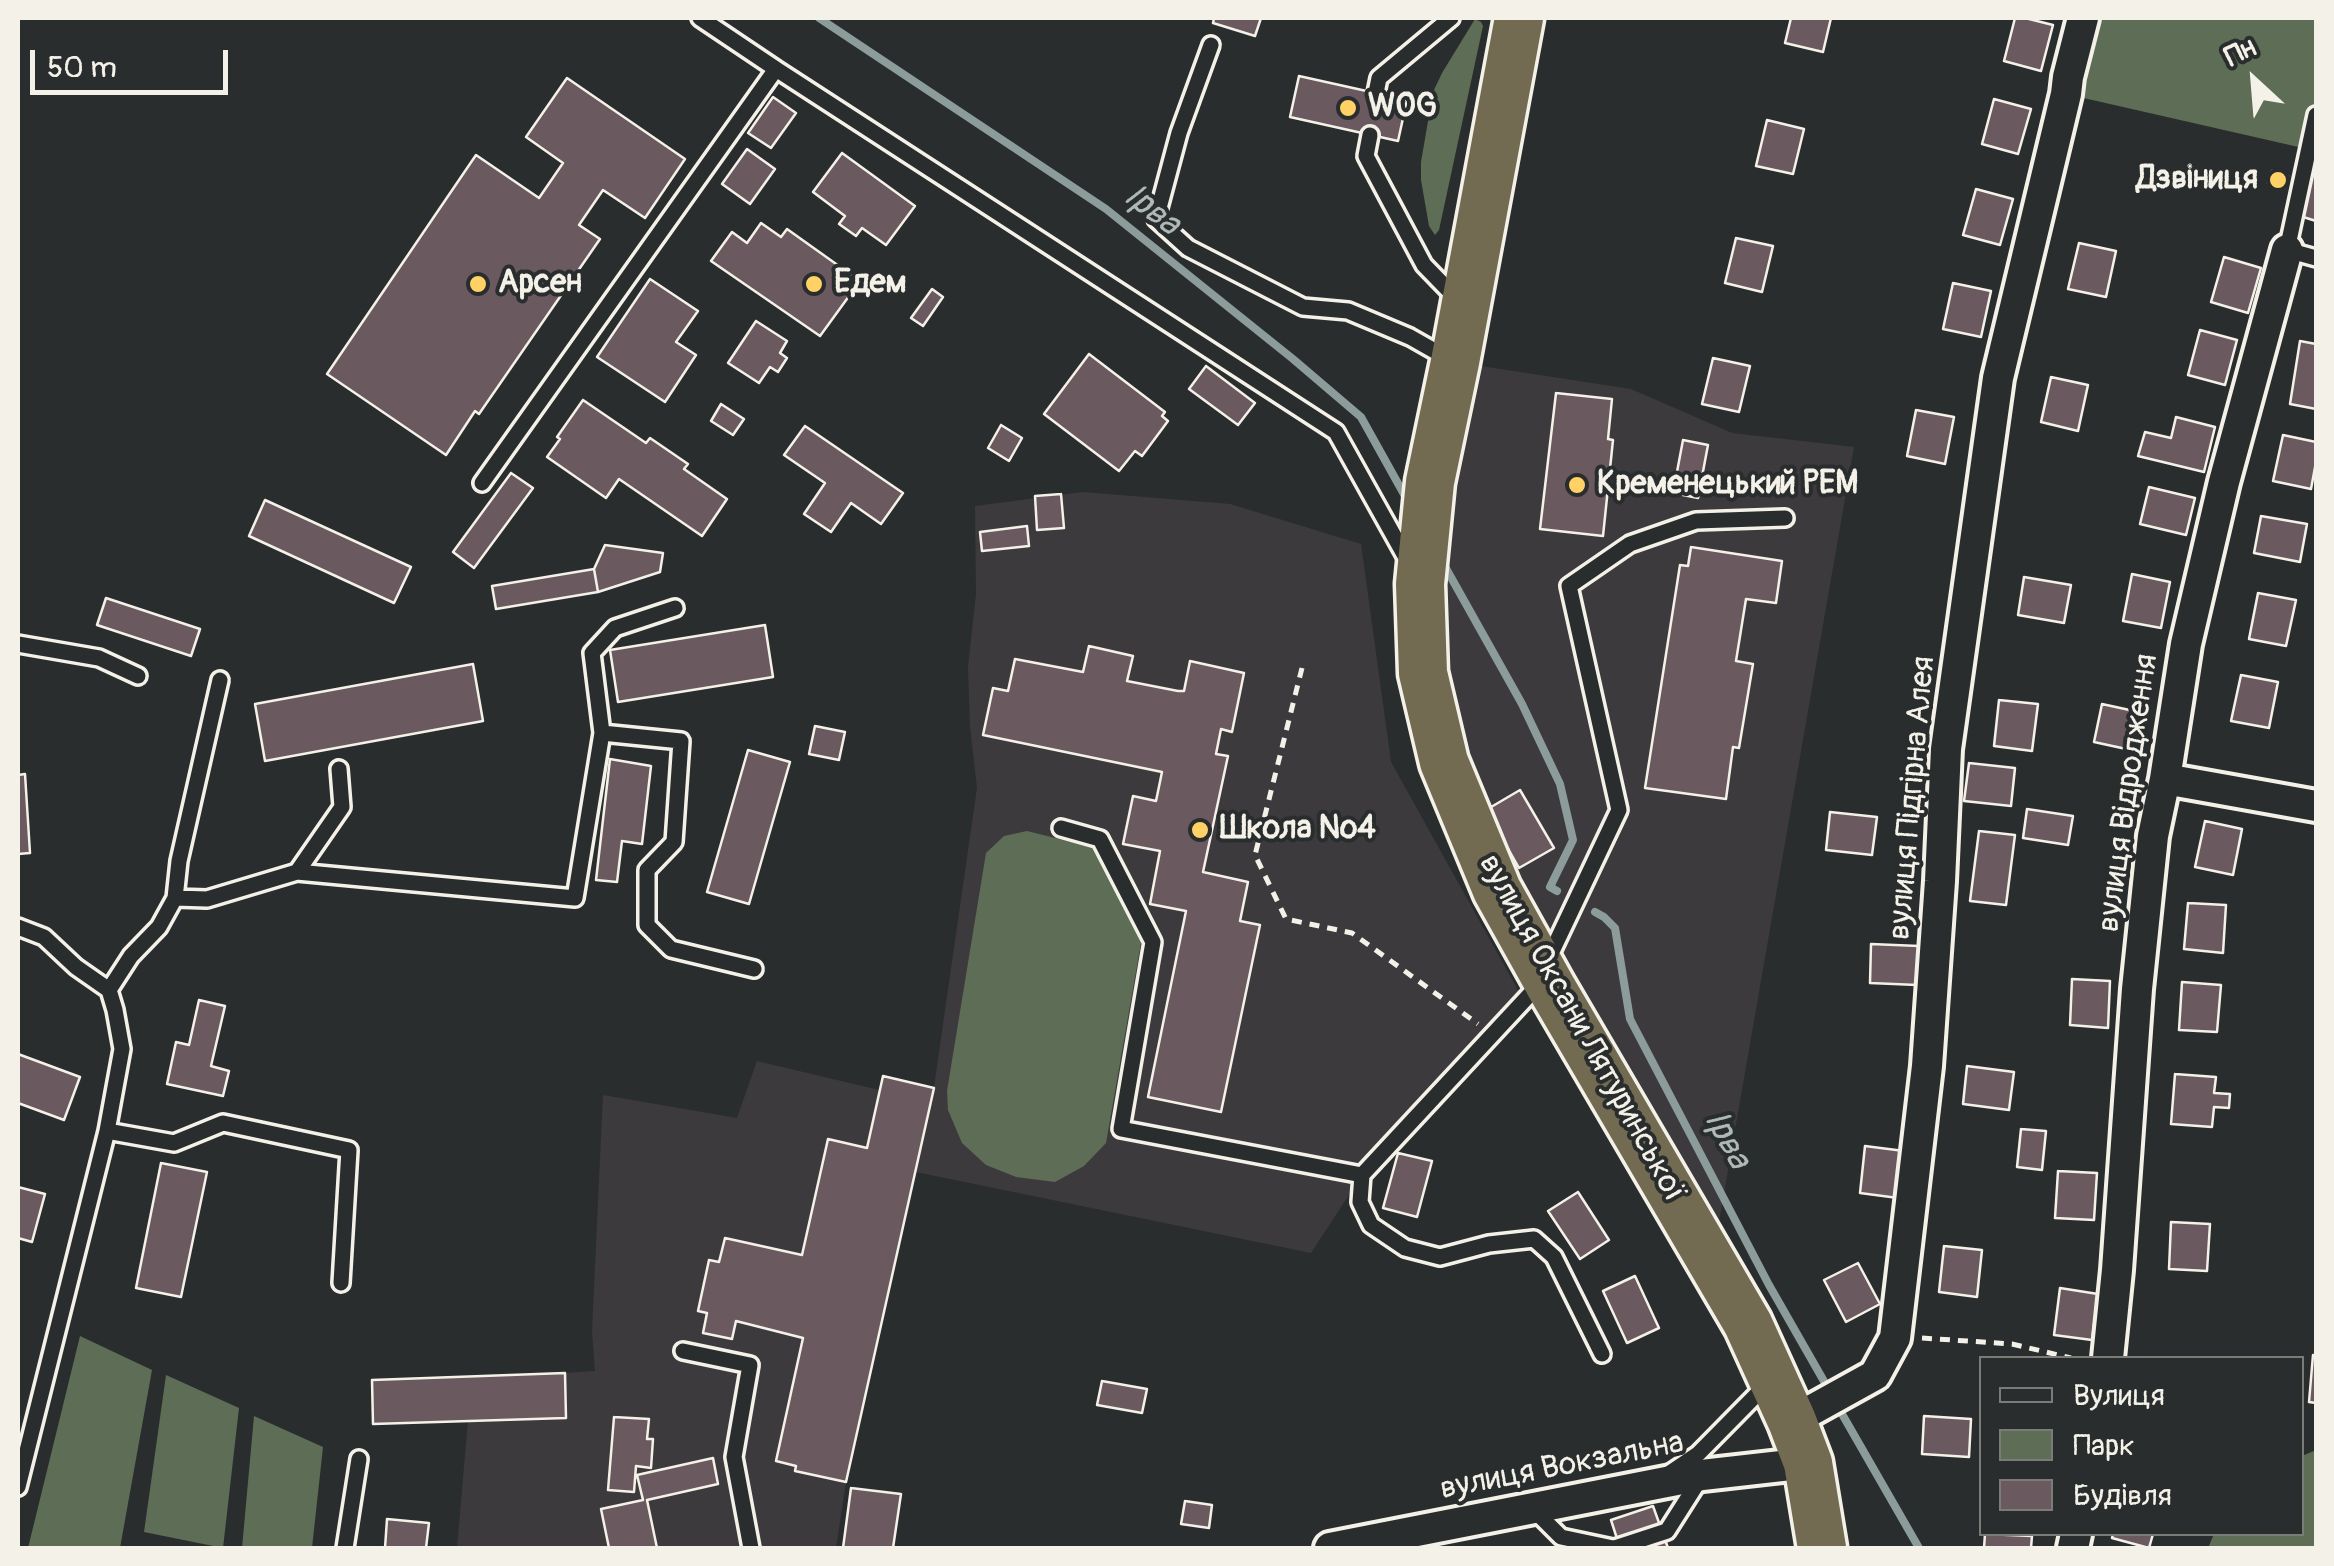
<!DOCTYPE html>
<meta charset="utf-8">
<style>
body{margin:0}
#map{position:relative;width:2334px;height:1566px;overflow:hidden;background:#2a2d2e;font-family:Pangolin,sans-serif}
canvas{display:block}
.frame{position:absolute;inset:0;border:20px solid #f4f1e8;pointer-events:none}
.legend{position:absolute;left:1979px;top:1356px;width:325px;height:180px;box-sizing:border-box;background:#2a2d2e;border:2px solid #7b7b78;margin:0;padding:12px 18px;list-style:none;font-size:30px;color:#f4f1e8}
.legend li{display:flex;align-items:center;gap:20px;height:50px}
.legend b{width:50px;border:2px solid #7b7b78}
.north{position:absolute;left:2204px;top:30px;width:100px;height:100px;-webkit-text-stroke:8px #2a2d2e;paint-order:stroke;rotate:334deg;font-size:28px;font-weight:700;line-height:40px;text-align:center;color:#f4f1e8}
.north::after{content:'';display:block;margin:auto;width:35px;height:45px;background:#f4f1e8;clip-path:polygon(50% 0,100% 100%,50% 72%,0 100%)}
.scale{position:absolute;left:30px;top:50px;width:198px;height:45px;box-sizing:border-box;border:5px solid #f4f1e8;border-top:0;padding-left:12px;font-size:30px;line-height:35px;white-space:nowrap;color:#f4f1e8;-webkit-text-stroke:8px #2a2d2e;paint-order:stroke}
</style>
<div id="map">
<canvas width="2334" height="1566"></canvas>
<div class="frame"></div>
<ul class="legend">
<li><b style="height:12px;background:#2a2d2e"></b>Вулиця</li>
<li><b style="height:28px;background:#5d6d56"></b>Парк</li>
<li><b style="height:28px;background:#6a595f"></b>Будівля</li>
</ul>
<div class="north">Пн</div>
<div class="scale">50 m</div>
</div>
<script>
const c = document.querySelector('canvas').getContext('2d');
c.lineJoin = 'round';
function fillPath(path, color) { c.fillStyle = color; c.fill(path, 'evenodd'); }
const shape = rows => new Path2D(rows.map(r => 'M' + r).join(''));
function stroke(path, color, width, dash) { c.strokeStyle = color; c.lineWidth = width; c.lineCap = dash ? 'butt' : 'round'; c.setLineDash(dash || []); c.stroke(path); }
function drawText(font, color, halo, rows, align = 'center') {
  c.font = font + ' Pangolin,sans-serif'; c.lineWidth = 8; c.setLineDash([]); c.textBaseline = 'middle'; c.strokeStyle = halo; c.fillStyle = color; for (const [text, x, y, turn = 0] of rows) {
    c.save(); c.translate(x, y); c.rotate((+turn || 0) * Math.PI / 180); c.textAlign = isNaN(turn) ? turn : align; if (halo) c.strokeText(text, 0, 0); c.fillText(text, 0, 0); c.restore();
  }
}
fillPath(shape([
 [1474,365,1631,389,1732,433,1854,447,1717,1233,1513,884,1475,799,1439,667,1440,584,1451,481],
 [1083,492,1230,504,1361,544,1391,762,1524,1001,1362,1175,1311,1253,916,1172,846,1482,836,1548,457,1548,468,1421,566,1418,565,1373,595,1371,592,1331,603,1095,737,1118,757,1061,879,1090,883,1076,934,1087,977,788,970,726,968,667,976,594,975,506]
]), '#3d3a3d');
fillPath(shape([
 [2084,18,2316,18,2316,151,2066,94],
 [1475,19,1481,22,1483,26,1439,230,1435,235,1429,226,1421,180,1421,162,1433,92,1442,73],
 [1027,831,1095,848,1141,943,1106,1143,1084,1166,1055,1182,1016,1177,986,1165,962,1143,948,1110,947,1091,986,853,1004,836],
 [80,1336,152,1370,120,1548,28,1548],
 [166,1375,239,1408,223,1548,144,1532],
 [254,1416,323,1447,312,1548,242,1548],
 [2316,1450,2316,1548,2208,1548,2214,1534,2302,1534,2302,1456]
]), '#5d6d56');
stroke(shape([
 [819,18,1106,209,1293,359,1361,417,1405,496],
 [1443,563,1522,704,1560,784,1573,840,1550,887,1557,891],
 [1595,912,1604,917,1615,928,1630,1019,1769,1285,1829,1390],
 [1838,1407,1919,1548]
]), '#8b9c9a', 8);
const building = shape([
 [1214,18,1261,18,1255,36,1213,23,1214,18],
 [1791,18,1831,18,1823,52,1785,43,1791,18],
 [2015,18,2025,18,2053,25,2041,71,2004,61,2015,18],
 [1299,76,1407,100,1398,141,1290,117,1299,76],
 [567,78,685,159,645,218,603,190,579,225,600,239,479,414,475,411,446,455,327,374,476,155,539,198,563,163,526,137,567,78],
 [773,97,796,113,771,148,748,133,773,97],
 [1994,99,2031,109,2018,154,1982,144,1994,99],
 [1767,120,1804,129,1793,174,1756,166,1767,120],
 [747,149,775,169,750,204,722,184,747,149],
 [842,153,915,206,886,245,862,228,856,236,839,224,845,216,813,192,842,153],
 [2272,171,2288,176,2285,188,2268,183,2272,171],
 [2312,173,2316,174,2316,221,2300,216,2312,173],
 [1976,189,2013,199,2000,245,1963,235,1976,189],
 [761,223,781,237,787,229,860,281,820,336,711,261,732,232,747,243,761,223],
 [1736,238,1773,246,1762,292,1725,283,1736,238],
 [2079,243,2116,251,2106,297,2068,289,2079,243],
 [2224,257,2261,268,2248,313,2211,302,2224,257],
 [650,279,698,311,676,342,696,355,665,402,597,357,650,279],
 [1953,283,1991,291,1981,337,1943,329,1953,283],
 [932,289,943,297,923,326,911,318,932,289],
 [756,321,787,341,780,353,787,358,778,372,770,367,759,383,728,363,756,321],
 [2200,330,2237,340,2225,385,2188,375,2200,330],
 [2300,341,2316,344,2316,409,2290,404,2300,341],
 [1089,354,1165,412,1162,416,1168,421,1142,456,1135,451,1119,471,1044,414,1089,354],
 [1713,358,1750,366,1739,412,1702,404,1713,358],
 [1206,366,1255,403,1238,425,1189,389,1206,366],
 [2051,377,2088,385,2078,431,2041,422,2051,377],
 [1556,393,1612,399,1608,439,1613,440,1603,536,1540,529,1556,393],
 [583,400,646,443,650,438,688,464,684,469,727,499,702,536,619,479,606,498,547,457,560,439,557,437,583,400],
 [721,404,744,419,733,435,711,421,721,404],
 [1916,410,1954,417,1945,464,1907,456,1916,410],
 [2176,417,2215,427,2204,472,2138,456,2145,432,2171,438,2176,417],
 [1001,425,1022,438,1009,461,988,448,1001,425],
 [805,426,903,493,881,524,851,503,831,532,804,514,825,483,784,455,805,426],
 [2283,435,2316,442,2316,462,2311,489,2273,481,2283,435],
 [1683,440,1708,445,1698,498,1673,493,1683,440],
 [511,473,533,488,474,568,453,552,511,473],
 [2149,487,2195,498,2186,535,2140,524,2149,487],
 [1061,494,1064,528,1037,530,1035,496,1061,494],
 [265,500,411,567,394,603,249,536,265,500],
 [2261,516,2307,524,2300,562,2254,553,2261,516],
 [1027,526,1029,546,982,551,980,532,1027,526],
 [605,545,663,553,660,572,598,592,594,569,605,545],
 [1691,547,1782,561,1776,603,1746,599,1736,661,1753,664,1739,748,1733,747,1726,799,1645,788,1680,565,1688,566,1691,547],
 [594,569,598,592,496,609,492,586,594,569],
 [2132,574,2170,582,2161,628,2123,621,2132,574],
 [2024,577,2071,585,2064,623,2018,615,2024,577],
 [2258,593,2296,600,2286,646,2249,639,2258,593],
 [106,598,200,629,191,656,97,625,106,598],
 [765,625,773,677,618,702,610,650,765,625],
 [1089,646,1133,656,1127,681,1178,691,1184,691,1190,661,1244,673,1232,732,1221,729,1216,754,1228,756,1203,872,1248,882,1240,921,1260,925,1221,1112,1148,1097,1186,911,1150,904,1160,851,1123,844,1133,796,1156,801,1162,772,983,735,993,688,1008,691,1015,659,1083,672,1089,646],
 [473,664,483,721,265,761,255,704,473,664],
 [2241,675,2278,682,2269,728,2231,721,2241,675],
 [1999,700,2038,704,2032,751,1994,746,1999,700],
 [2102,704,2148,714,2140,752,2094,742,2102,704],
 [815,726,845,732,839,760,809,754,815,726],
 [748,750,790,762,749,904,707,892,748,750],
 [610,759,651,766,642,844,622,841,617,882,596,880,610,759],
 [1969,763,2015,768,2011,806,1964,801,1969,763],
 [25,774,30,853,18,854,18,775,25,774],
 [1520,790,1554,848,1519,868,1486,810,1520,790],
 [2027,809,2073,816,2068,845,2023,838,2027,809],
 [1830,812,1877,817,1872,855,1826,850,1830,812],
 [2205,821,2242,829,2233,875,2195,867,2205,821],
 [1979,831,2015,835,2006,905,1970,901,1979,831],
 [2188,903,2226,905,2223,953,2184,949,2188,903],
 [1871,944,1919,946,1917,985,1870,983,1871,944],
 [2072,979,2110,981,2108,1028,2070,1025,2072,979],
 [2182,982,2221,985,2217,1032,2179,1030,2182,982],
 [199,1000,225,1006,211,1066,229,1071,223,1096,167,1084,176,1042,189,1045,199,1000],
 [18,1054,80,1077,64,1120,18,1103,18,1054],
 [1967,1066,2014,1072,2009,1110,1963,1104,1967,1066],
 [2175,1074,2216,1077,2214,1093,2230,1094,2229,1108,2214,1107,2212,1127,2171,1124,2175,1074],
 [883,1076,934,1088,846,1482,795,1471,796,1466,776,1461,803,1338,736,1321,732,1339,703,1333,707,1313,698,1311,709,1260,719,1262,725,1238,802,1255,828,1139,867,1148,883,1076],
 [2021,1129,2046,1131,2042,1170,2017,1167,2021,1129],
 [1865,1146,1904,1151,1898,1198,1860,1193,1865,1146],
 [1398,1153,1432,1161,1417,1217,1383,1208,1398,1153],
 [161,1163,207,1172,181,1297,136,1288,161,1163],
 [2058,1171,2097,1173,2094,1220,2055,1218,2058,1171],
 [18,1187,45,1194,32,1242,18,1238,18,1187],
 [1578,1192,1609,1240,1580,1259,1548,1211,1578,1192],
 [2171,1222,2210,1224,2207,1271,2169,1269,2171,1222],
 [1944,1246,1982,1250,1977,1297,1939,1292,1944,1246],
 [1858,1263,1880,1304,1846,1322,1824,1280,1858,1263],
 [1635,1276,1659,1328,1627,1343,1603,1291,1635,1276],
 [2060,1288,2098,1294,2092,1340,2054,1335,2060,1288],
 [2313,1355,2316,1356,2316,1403,2309,1402,2313,1355],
 [565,1373,566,1418,373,1424,372,1380,565,1373],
 [1102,1381,1147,1389,1142,1413,1097,1405,1102,1381],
 [1924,1416,1971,1419,1969,1457,1922,1454,1924,1416],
 [614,1417,649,1419,647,1439,653,1439,651,1468,636,1466,634,1492,608,1490,614,1417],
 [713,1458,718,1484,647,1500,657,1548,609,1548,601,1509,643,1500,637,1475,713,1458],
 [851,1488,901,1494,893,1548,843,1548,851,1488],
 [1185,1501,1212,1505,1209,1528,1181,1524,1185,1501],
 [1653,1506,1668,1548,1620,1548,1611,1520,1653,1506],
 [387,1519,429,1523,426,1548,385,1548,387,1519],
 [1985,1534,2032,1536,2031,1548,1984,1548,1985,1534],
 [2113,1534,2153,1534,2149,1548,2112,1538,2113,1534]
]);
fillPath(building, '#6a595f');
stroke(building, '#f4f1e8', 2.5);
const service = shape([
 [700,18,776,69],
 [1211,45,1179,133,1156,219,1188,248,1303,307,1348,311,1410,337,1447,358],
 [1376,93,1379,78,1451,18],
 [2316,115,2287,250,2316,258],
 [1370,135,1366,156,1424,265,1459,301],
 [482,483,776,69,1336,432,1409,563],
 [18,644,99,658,138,676],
 [602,733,681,741,674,842,647,870,647,925,671,949,754,969],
 [1061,828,1100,839,1153,942,1121,1129,1362,1175,1532,992,1546,988],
 [297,872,342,807,339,769],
 [175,898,207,899,297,872,575,898,602,733,592,653,615,628,675,608],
 [18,927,44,937,76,967,109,990,115,1010,122,1049,107,1131,18,1487],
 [1546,964,1619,810,1569,586,1630,544,1696,521,1785,518],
 [109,990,131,956,159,927,175,898,179,861,220,680],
 [107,1131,174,1143,223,1123,349,1150,341,1283],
 [1362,1175,1360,1202,1371,1225,1405,1248,1440,1257,1489,1244,1534,1239,1554,1257,1602,1354],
 [683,1351,750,1365,734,1457,751,1548],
 [1667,1475,1698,1454,1768,1383],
 [1533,1509,1561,1537,1613,1548],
 [345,1548,359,1459],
 [1615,1548,1667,1531,1700,1479]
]);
const minor = shape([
 [2165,779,2316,806],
 [2108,1358,2117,1270,2137,989,2153,836,2165,779,2186,644,2224,482,2287,250],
 [1792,1421,1875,1375,1895,1338,1927,1066,1940,881,1946,749,1998,378,2066,94,2068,77,2083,18],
 [1330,1548,1702,1475,1808,1463],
 [2073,1548,2076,1534]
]);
const trunk = shape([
 [1519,18,1455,362,1430,482,1420,584,1423,673,1444,762,1497,890,1551,987,1748,1324,1792,1421,1808,1463,1822,1548]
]);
stroke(service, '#f4f1e8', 22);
stroke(minor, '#f4f1e8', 38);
stroke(trunk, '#f4f1e8', 55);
stroke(shape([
 [1302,668,1255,855,1286,919,1352,933,1478,1024],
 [1922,1338,2012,1344,2071,1358]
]), '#f4f1e8', 5, [10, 8]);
stroke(service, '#2a2d2e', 15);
stroke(minor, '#2a2d2e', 30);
stroke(trunk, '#726b52', 48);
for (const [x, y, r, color] of [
 [1348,108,10,"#ffd166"],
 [2278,180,10,"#ffd166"],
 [478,284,10,"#ffd166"],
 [814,284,10,"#ffd166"],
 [1577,485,10,"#ffd166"],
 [1200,830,10,"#ffd166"]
]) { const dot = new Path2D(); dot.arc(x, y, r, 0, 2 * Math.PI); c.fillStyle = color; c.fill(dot); stroke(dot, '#2a2d2e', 4); }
drawText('bold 32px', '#f4f1e8', '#2a2d2e', [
 ["WOG",1368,108],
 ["Дзвіниця",2258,180,"right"],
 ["Арсен",498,284],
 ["Едем",834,284],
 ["Кременецький РЕМ",1597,485],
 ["Школа №4",1220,830]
], 'left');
drawText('32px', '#f4f1e8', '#2a2d2e', [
 ["вулиця Відродження",2129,793,-82],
 ["вулиця Підгірна Алея",1913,798,-85],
 ["вулиця Оксани Лятуринської",1581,1029,61],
 ["вулиця Вокзальна",1562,1467,-11]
]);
drawText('italic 35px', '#aeb8b4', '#2a2d2e', [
 ["Ірва",1151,211,38],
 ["Ірва",1726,1140,62]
]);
</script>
